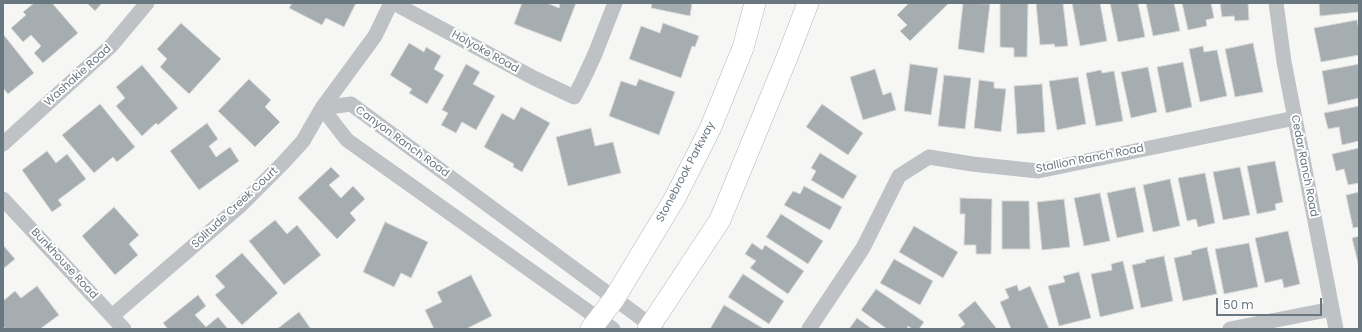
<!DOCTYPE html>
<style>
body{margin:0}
#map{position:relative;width:1362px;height:332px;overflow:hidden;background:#f6f6f4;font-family:Poppins,sans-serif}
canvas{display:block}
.frame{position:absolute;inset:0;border:4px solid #697780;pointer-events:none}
.scale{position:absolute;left:1216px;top:298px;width:106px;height:18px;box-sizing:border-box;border:2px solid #697780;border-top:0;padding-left:5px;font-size:12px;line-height:14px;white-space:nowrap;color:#697780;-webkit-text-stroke:3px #fff;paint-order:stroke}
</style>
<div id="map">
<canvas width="1362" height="332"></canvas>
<div class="frame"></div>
<div class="scale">50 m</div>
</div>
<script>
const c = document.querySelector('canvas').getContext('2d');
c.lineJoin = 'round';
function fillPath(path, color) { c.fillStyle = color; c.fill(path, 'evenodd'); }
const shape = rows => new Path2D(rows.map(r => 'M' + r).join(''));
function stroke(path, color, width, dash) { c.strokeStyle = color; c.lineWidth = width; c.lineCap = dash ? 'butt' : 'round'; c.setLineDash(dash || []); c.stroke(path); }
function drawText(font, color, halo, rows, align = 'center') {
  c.font = font + ' Poppins,sans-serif'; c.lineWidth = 4; c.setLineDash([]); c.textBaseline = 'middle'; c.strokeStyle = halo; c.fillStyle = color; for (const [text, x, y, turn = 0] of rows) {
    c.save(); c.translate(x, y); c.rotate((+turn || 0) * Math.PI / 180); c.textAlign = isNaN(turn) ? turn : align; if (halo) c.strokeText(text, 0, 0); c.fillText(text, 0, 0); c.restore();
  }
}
const building = shape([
 [34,3,52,3,78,33,43,63,34,53,41,46,31,35,23,42,11,28,26,15,23,12,34,3],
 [87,3,102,3,95,11,87,3],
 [292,3,356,3,344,27,326,18,322,25,289,8,292,3],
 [522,3,547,3,559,8,560,3,576,3,561,42,514,24,522,3],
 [652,3,692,3,690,16,651,8,652,3],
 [909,3,949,3,910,41,900,31,907,25,897,15,909,3],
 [963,3,990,4,984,53,958,49,963,3],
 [1000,3,1028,3,1027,57,1014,57,1014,48,1000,47,1000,3],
 [1036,3,1063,3,1068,46,1055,47,1054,44,1040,45,1036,3],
 [1072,3,1100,3,1107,41,1080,46,1072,3],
 [1110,3,1138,3,1145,37,1118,42,1110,3],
 [1146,3,1174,3,1180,31,1153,36,1146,3],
 [1182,3,1211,3,1214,18,1206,20,1207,26,1188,30,1182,3],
 [1220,3,1248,3,1249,20,1235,21,1234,16,1222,17,1220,3],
 [1319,3,1359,3,1359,12,1320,16,1319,3],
 [1357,20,1359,30,1359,55,1321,62,1314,28,1357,20],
 [181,23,221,59,189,94,160,67,167,59,157,49,181,23],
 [663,23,699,36,695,47,692,46,681,78,629,59,641,26,660,33,663,23],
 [3,34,34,73,8,94,3,88,3,34],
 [409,43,424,52,426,47,441,56,434,69,444,75,427,104,409,93,412,89,390,75,409,43],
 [1253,43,1263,92,1235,97,1225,49,1253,43],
 [1203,46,1204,52,1217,50,1227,96,1200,102,1189,49,1203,46],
 [1183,62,1192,107,1166,113,1157,67,1183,62],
 [466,64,480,72,473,84,495,96,476,130,462,122,456,133,441,125,448,113,442,110,466,64],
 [910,64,938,68,931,115,904,111,910,64],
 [1359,64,1359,98,1328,105,1322,71,1359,64],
 [142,65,178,108,158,125,156,123,142,136,116,106,125,98,116,87,142,65],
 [1148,67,1157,112,1131,118,1121,72,1148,67],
 [875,69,883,95,891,92,896,110,863,120,850,77,875,69],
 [1101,70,1102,73,1114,71,1123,121,1096,126,1086,73,1101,70],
 [944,75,971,78,965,129,938,126,944,75],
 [1078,77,1086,124,1057,130,1049,81,1078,77],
 [249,79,271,100,265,107,280,122,255,147,218,111,249,79],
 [639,79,675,92,659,135,609,116,621,81,636,86,639,79],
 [979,80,994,82,994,88,1006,89,1001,132,974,128,979,80],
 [1042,84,1045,132,1017,134,1014,86,1042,84],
 [100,104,135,147,117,162,113,157,94,173,62,135,100,104],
 [822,104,863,133,848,155,806,127,822,104],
 [1359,106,1359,141,1342,145,1339,127,1328,129,1324,113,1359,106],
 [521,107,550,123,522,172,513,167,514,164,484,147,502,113,514,120,521,107],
 [207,123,218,139,209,146,216,157,230,147,239,161,199,190,170,151,207,123],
 [591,128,595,146,613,142,621,173,568,186,556,137,591,128],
 [1359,148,1359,183,1348,185,1344,169,1336,171,1332,154,1359,148],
 [47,151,56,163,67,154,86,179,58,200,62,205,52,212,22,170,47,151],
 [820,153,857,176,843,199,811,180,816,171,811,168,820,153],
 [1275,161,1283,202,1275,204,1276,210,1257,214,1247,166,1275,161],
 [331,167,340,176,329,185,341,198,353,186,365,199,350,213,356,220,337,239,298,198,331,167],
 [1240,167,1250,215,1223,220,1213,172,1240,167],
 [1205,173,1215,223,1198,227,1196,219,1187,221,1178,178,1205,173],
 [1170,179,1180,226,1153,232,1143,185,1170,179],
 [804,186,842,207,830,230,784,205,793,191,800,194,804,186],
 [1135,187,1144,232,1117,238,1107,193,1135,187],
 [1359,192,1359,227,1353,228,1346,195,1359,192],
 [1100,193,1110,241,1084,246,1074,198,1100,193],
 [960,198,992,199,991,254,976,254,976,245,964,245,965,214,960,214,960,198],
 [1064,199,1070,247,1042,250,1037,202,1064,199],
 [1002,201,1029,201,1030,249,1002,249,1002,201],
 [114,207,139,235,129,244,138,255,115,275,82,236,114,207],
 [781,214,823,241,808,264,766,237,781,214],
 [275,220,287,234,297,225,321,255,284,285,249,241,275,220],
 [385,222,428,242,411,278,401,273,394,287,363,272,385,222],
 [914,226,958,252,943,278,899,252,914,226],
 [1288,231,1300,284,1284,288,1282,279,1265,283,1255,238,1288,231],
 [1359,236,1359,267,1352,238,1359,236],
 [752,243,762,250,765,245,804,271,788,294,750,268,756,261,745,254,752,243],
 [1249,243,1258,287,1224,294,1215,249,1249,243],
 [3,245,15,259,3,269,3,245],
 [1207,247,1217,294,1183,301,1174,258,1192,254,1191,251,1207,247],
 [242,253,278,293,242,325,215,295,225,287,215,276,242,253],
 [1164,256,1173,301,1141,308,1132,265,1146,262,1145,260,1164,256],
 [894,259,933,281,920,305,880,283,894,259],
 [1123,261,1134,309,1100,317,1091,274,1112,270,1111,264,1123,261],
 [1079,272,1091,318,1059,326,1048,286,1065,282,1063,276,1079,272],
 [743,274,784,301,769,324,728,297,743,274],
 [471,275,492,316,466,329,434,329,425,310,442,302,437,292,471,275],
 [1017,285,1019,291,1030,286,1049,329,1011,329,1000,302,1009,298,1005,289,1017,285],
 [37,286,59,315,40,329,6,329,3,326,3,301,15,291,21,298,37,286],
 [876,289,924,322,919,329,912,329,908,326,907,329,887,329,861,310,876,289],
 [198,295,206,306,195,315,206,327,218,317,228,329,168,329,163,323,198,295],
 [975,301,997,329,959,329,965,324,958,315,975,301],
 [724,305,764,329,710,329,724,305],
 [299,312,311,329,277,329,299,312],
 [857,318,872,329,849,329,857,318]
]);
fillPath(building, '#a6adb1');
stroke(building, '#d8d8d6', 1);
const secondary = shape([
 [591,329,614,299,675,198,710,129,743,48,755,3],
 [648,329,720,220,788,55,808,3]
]);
stroke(secondary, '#b1b6b9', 22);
stroke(shape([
 [400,3,401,7,534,78,574,97,582,82,595,54,615,3],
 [1276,3,1284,62,1336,329],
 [322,108,351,104,656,329],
 [322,108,347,140,613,329],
 [3,144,111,46,147,3],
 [3,199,124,329],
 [112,316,241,205,283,163,303,141,322,108,375,36,391,3],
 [809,329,863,248,899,176,929,157,972,164,1038,171,1295,118],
 [1230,329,1332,309]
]), '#bec2c4', 15);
stroke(secondary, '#fff', 21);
drawText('11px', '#697780', '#fff', [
 ["Holyoke Road",485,52,29],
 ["Washakie Road",78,76,-42],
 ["Canyon Ranch Road",402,142,36],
 ["Stallion Ranch Road",1090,159,-11],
 ["Cedar Ranch Road",1304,166,79],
 ["Stonebrook Parkway",686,172,-62],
 ["Solitude Creek Court",235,208,-43],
 ["Bunkhouse Road",64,264,47]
]);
</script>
